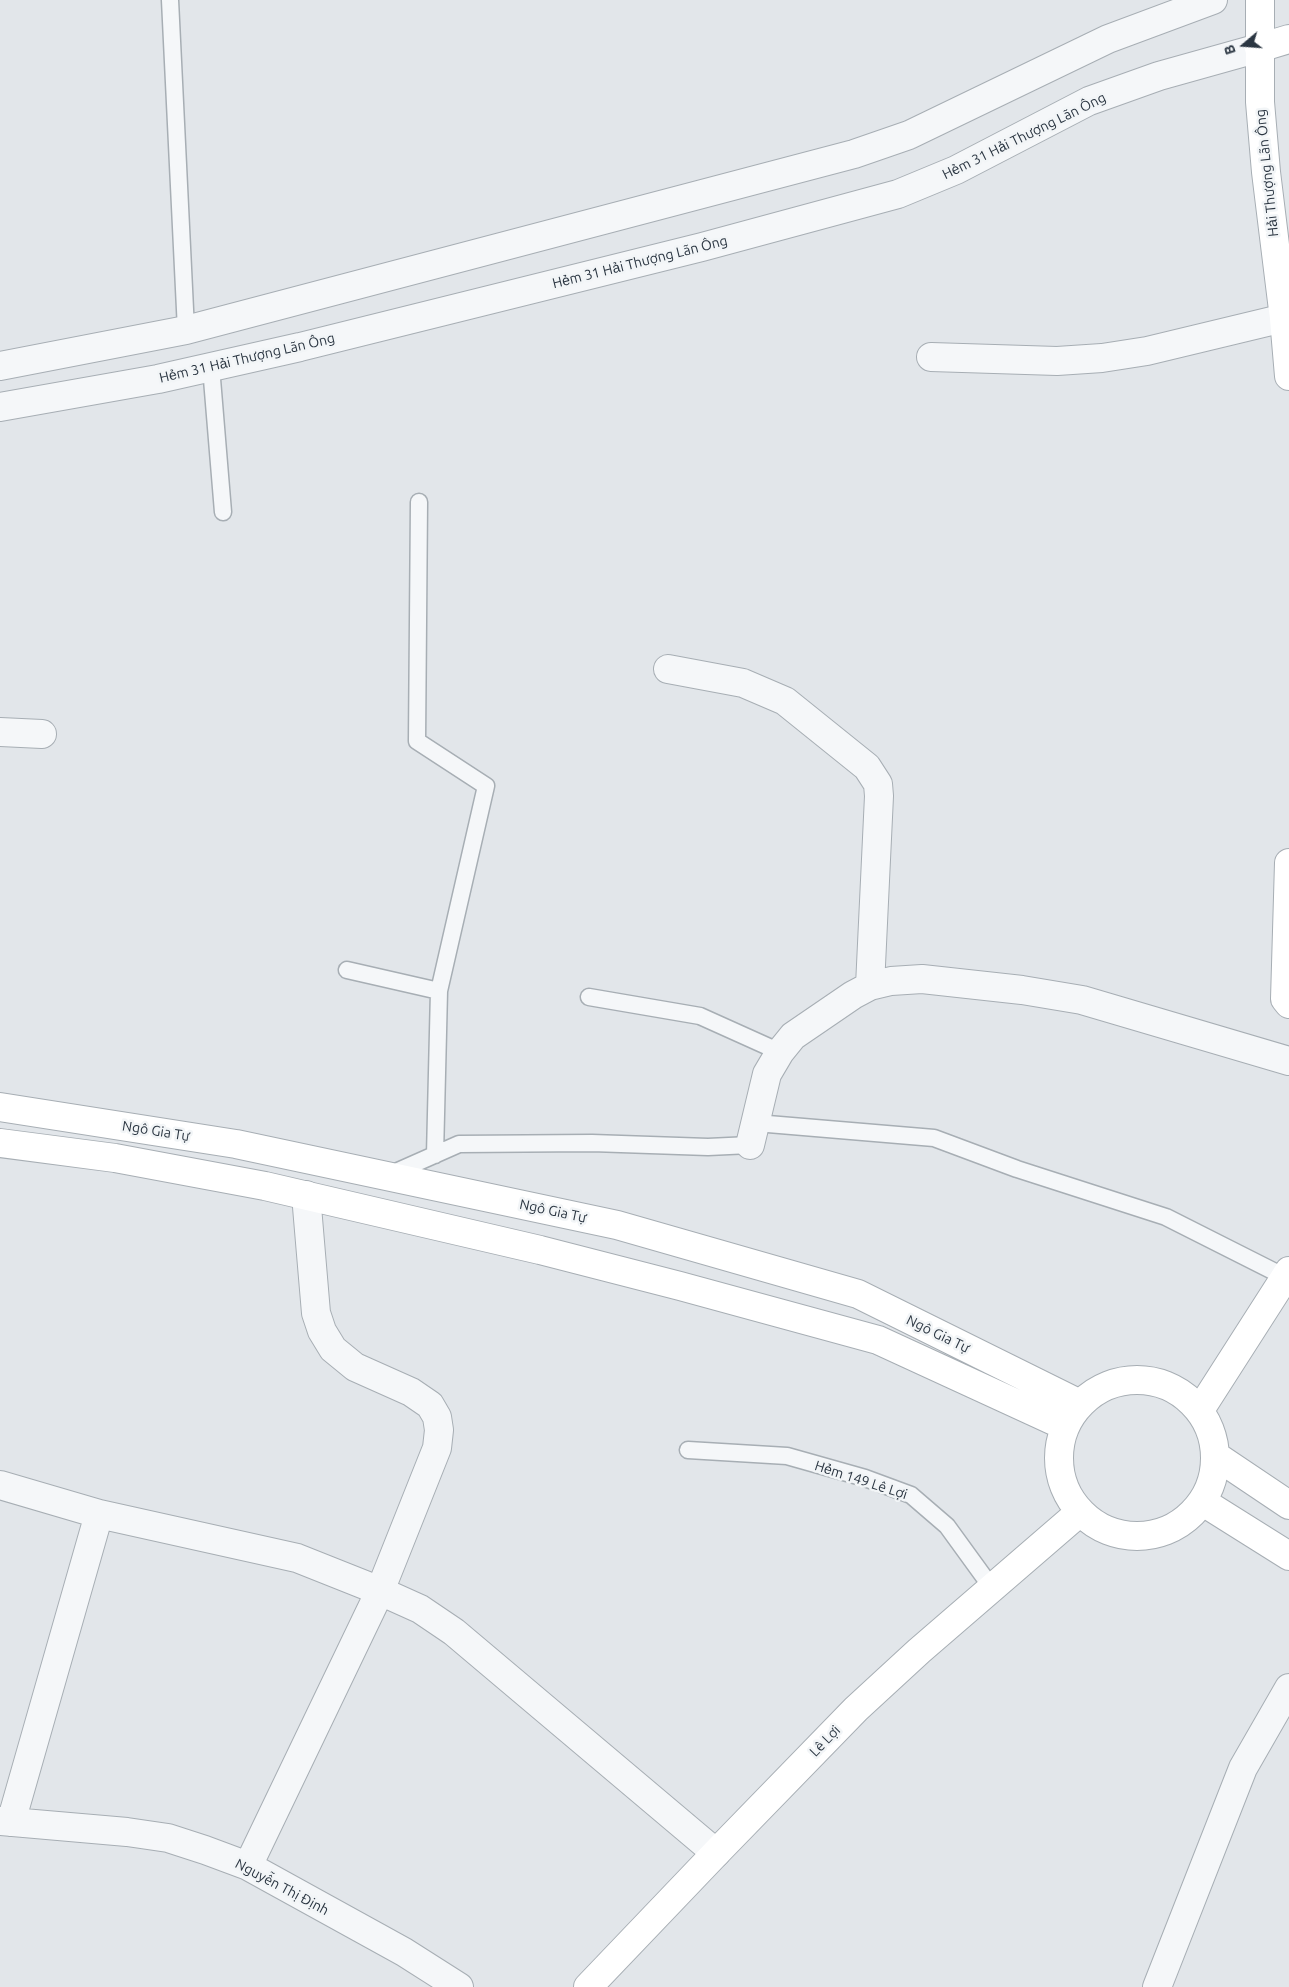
<!DOCTYPE html>
<meta charset="utf-8">
<style>
body{margin:0}
#map{position:relative;width:1289px;height:1987px;overflow:hidden;background:#e2e6ea;font-family:Ubuntu,sans-serif}
canvas{display:block}
.north{position:absolute;left:1219px;top:20px;width:50px;height:50px;-webkit-text-stroke:4px #f2f5f7;paint-order:stroke;rotate:252deg;font-size:14px;font-weight:700;line-height:20px;text-align:center;color:#2b3642}
.north::after{content:'';display:block;margin:auto;width:18px;height:22px;background:#2b3642;clip-path:polygon(50% 0,100% 100%,50% 72%,0 100%)}
</style>
<div id="map">
<canvas width="1289" height="1987"></canvas>
<div class="north">B</div>
</div>
<script>
const c = document.querySelector('canvas').getContext('2d');
c.lineJoin = 'round';
const shape = rows => new Path2D(rows.map(r => 'M' + r).join(''));
function stroke(path, color, width, dash) { c.strokeStyle = color; c.lineWidth = width; c.lineCap = dash ? 'butt' : 'round'; c.setLineDash(dash || []); c.stroke(path); }
function drawText(font, color, halo, rows, align = 'center') {
  c.font = font + ' Ubuntu,sans-serif'; c.lineWidth = 5; c.setLineDash([]); c.textBaseline = 'middle'; c.strokeStyle = halo; c.fillStyle = color; for (const [text, x, y, turn = 0] of rows) {
    c.save(); c.translate(x, y); c.rotate((+turn || 0) * Math.PI / 180); c.textAlign = isNaN(turn) ? turn : align; if (halo) c.strokeText(text, 0, 0); c.fillText(text, 0, 0); c.restore();
  }
}
const lane = shape([
 [170,0,186,330],
 [211,367,223,512],
 [419,502,417,741,486,786,439,991,435,1155],
 [347,970,439,991],
 [589,997,700,1016,780,1052],
 [756,1123,934,1138,1017,1169,1166,1217,1285,1277],
 [389,1175,459,1144,592,1143,708,1147,750,1145],
 [688,1450,787,1456,865,1478,911,1495,947,1526,992,1588]
]);
const street = shape([
 [931,357,1057,361,1102,358,1147,351,1284,318],
 [0,366,186,330,854,154,909,135,1108,39,1213,0],
 [0,407,158,379,300,347,702,247,898,194,956,170,1089,101,1159,76,1259,48],
 [668,669,743,683,785,701,867,767,878,784,879,796,870,986],
 [0,732,42,734],
 [750,1145,767,1074,780,1052,793,1036,853,995,870,986,891,981,922,979,1022,990,1082,1000,1289,1061],
 [0,1485,99,1514,297,1558,380,1591,420,1609,454,1632,716,1853],
 [0,1821,127,1832,168,1838,205,1850,248,1866,404,1952,459,1987],
 [11,1822,99,1514],
 [248,1866,380,1591,437,1448,439,1430,437,1417,430,1405,411,1392,355,1367,333,1349,322,1331,316,1313,306,1195],
 [1157,1987,1243,1768,1289,1688]
]);
const secondary = shape([
 [1260,0,1260,102,1266,172,1284,318,1289,376],
 [1259,48,1289,39],
 [1289,863,1285,999,1289,1004],
 [0,1107,236,1144,617,1225,858,1294,1080,1404],
 [0,1143,115,1158,265,1186,540,1250,680,1286,878,1340,1065,1426],
 '1059 1458a78 78 0 1 1 156 0a78 78 0 1 1-156 0Z',
 [1200,1410,1289,1271],
 [1216,1456,1289,1505],
 [1203,1502,1289,1556],
 [588,1987,716,1853,856,1709,919,1651,1080,1512]
]);
stroke(lane, '#a7aeb4', 19);
stroke(street, '#a7aeb4', 30);
stroke(secondary, '#a7aeb4', 30);
stroke(lane, '#f5f7f9', 16);
stroke(street, '#f5f7f9', 28);
stroke(secondary, '#fff', 28);
drawText('14px', '#2b3642', '#f2f5f7', [
 ["Hẻm 31 Hải Thượng Lãn Ông",1024,136,-26],
 ["Hải Thượng Lãn Ông",1267,173,-96],
 ["Hẻm 31 Hải Thượng Lãn Ông",640,262,-14],
 ["Hẻm 31 Hải Thượng Lãn Ông",247,358,-13],
 ["Ngô Gia Tự",156,1131,9],
 ["Ngô Gia Tự",553,1211,12],
 ["Ngô Gia Tự",938,1334,26],
 ["Hẻm 149 Lê Lợi",861,1480,18],
 ["Lê Lợi",825,1741,-46],
 ["Nguyễn Thị Định",282,1887,28]
]);
</script>
